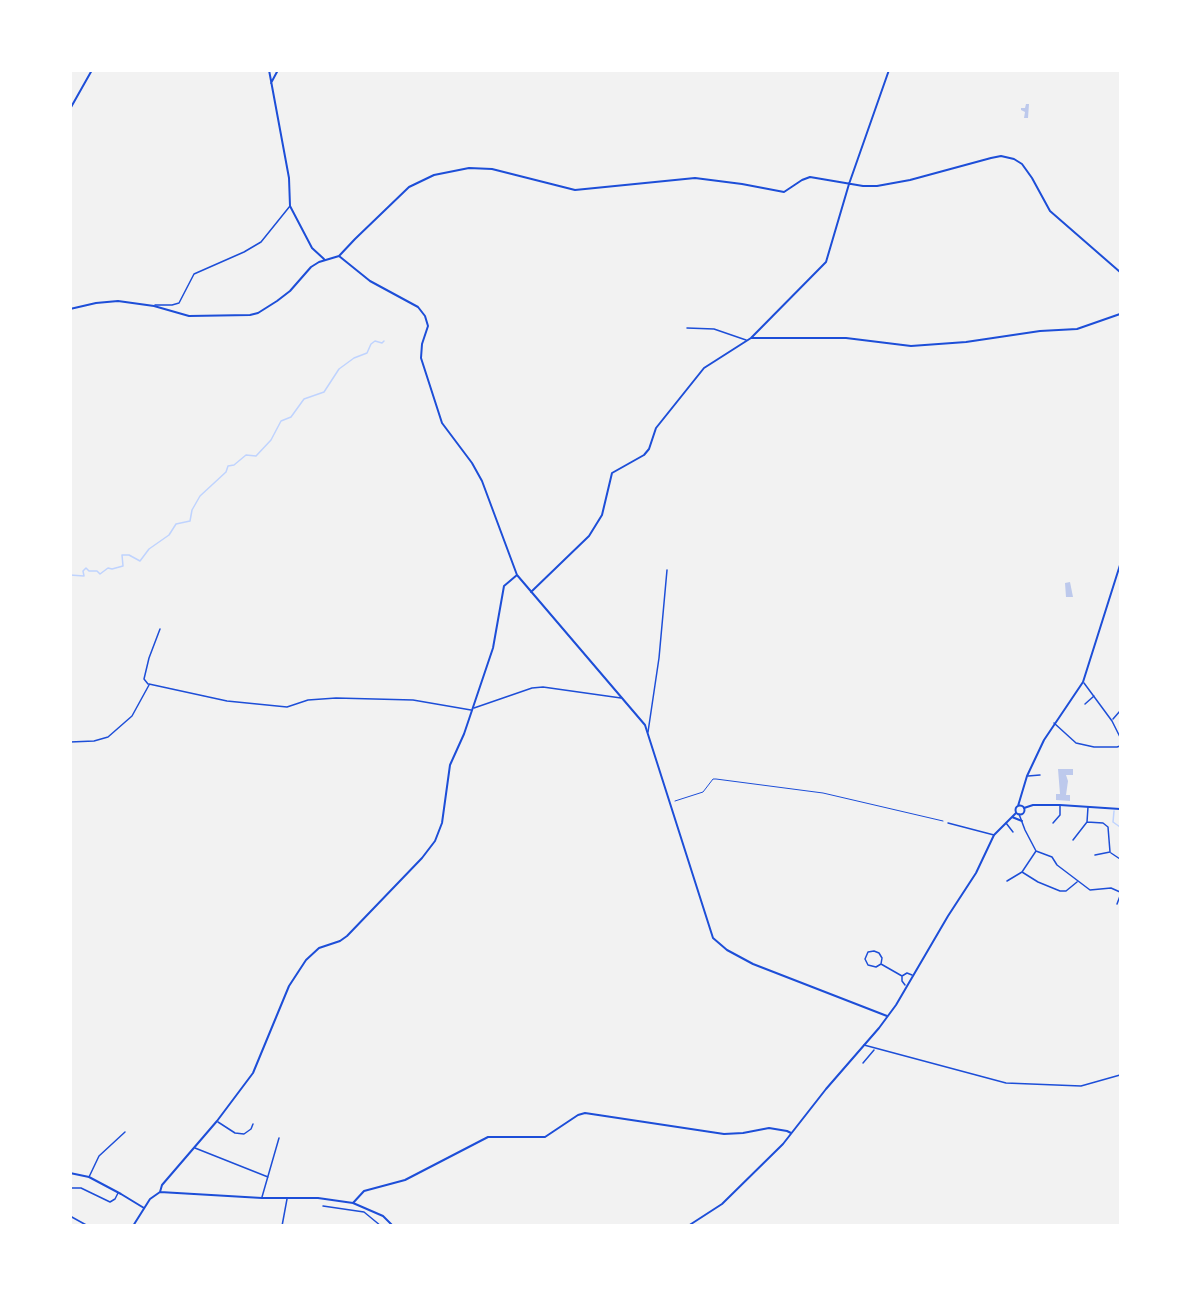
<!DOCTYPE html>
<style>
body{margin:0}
#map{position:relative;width:1191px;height:1296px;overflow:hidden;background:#f2f2f2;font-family:"Noto Serif",serif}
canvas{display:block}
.frame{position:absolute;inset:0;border:72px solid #fff;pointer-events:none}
</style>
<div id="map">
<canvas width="1191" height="1296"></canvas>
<div class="frame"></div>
</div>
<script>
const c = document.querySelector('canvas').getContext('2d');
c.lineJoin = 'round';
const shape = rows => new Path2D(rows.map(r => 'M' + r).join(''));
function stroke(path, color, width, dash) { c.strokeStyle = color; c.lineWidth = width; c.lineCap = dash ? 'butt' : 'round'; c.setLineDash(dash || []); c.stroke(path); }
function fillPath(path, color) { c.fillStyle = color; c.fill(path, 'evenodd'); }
stroke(shape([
 [70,575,84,576,83,571,86,568,89,571,97,571,100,574,108,568,112,569,123,566,122,555,129,555,140,561,149,549,169,535,176,524,190,521,192,510,200,496,226,472,228,466,234,465,246,455,256,456,271,440,281,421,291,417,304,399,324,392,339,369,354,358,367,353,371,344,375,341,382,343,384,341],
 [1114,811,1113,822,1120,827]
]), '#bfd3fe', 1.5);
fillPath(shape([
 [1026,104,1029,104,1028,118,1024,118,1025,112,1021,110,1021,108,1025,108],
 [1070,582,1073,597,1066,597,1065,583],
 [1058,769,1073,769,1073,775,1066,775,1068,781,1066,795,1070,795,1070,801,1056,800,1056,794,1060,794]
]), '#bdc9ec');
stroke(shape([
 [675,801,703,792,713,779,716,779,823,793,943,821]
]), '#1d4ed8', 1);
stroke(shape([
 [155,305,172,305,179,303,194,274,244,252,261,242,290,206],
 [687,328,714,329,746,340],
 [1120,676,1120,679],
 [1084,683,1112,721,1120,737],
 [148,684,144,679,149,658,160,629],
 [149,684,227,701,287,707,308,700,336,698,413,700,471,710],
 [1085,704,1094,696],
 [474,708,532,688,543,687,621,698],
 [1113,719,1120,711],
 [1054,723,1076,743,1094,747,1117,747,1120,746],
 [648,732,659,658,667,570],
 [70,742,94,741,108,737,132,716,149,685],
 [1028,776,1040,775],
 [1019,814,1025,830,1036,851,1052,857,1057,865,1090,890,1111,888,1120,892],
 [1087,822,1103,823,1108,827,1110,852,1095,855],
 [948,823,994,835],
 [1006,823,1013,832],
 [1053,823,1060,815,1060,806],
 [1073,840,1087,822,1088,807],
 [1111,853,1120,859],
 [1022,872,1038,882,1060,891,1066,891,1077,882],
 [1007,881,1022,872,1036,851],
 [1117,904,1120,896],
 [881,964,882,958,879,953,874,951,868,952,865,959,868,965,876,967,881,964,902,976],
 [905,985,902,981,902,976,907,973,912,975],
 [864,1045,1006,1083,1081,1086,1120,1075],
 [863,1063,874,1050],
 [218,1122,235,1133,244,1134,251,1129,253,1124],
 [195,1148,268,1177],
 [89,1177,99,1156,125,1132],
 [70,1188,81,1188,110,1202,115,1199,118,1193],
 [262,1197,279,1138],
 [323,1206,364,1212,381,1226],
 [70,1216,88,1226],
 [282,1226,287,1199]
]), '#1d4ed8', 1.5);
stroke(shape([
 [269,70,289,178,290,206,312,248,324,259],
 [271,83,278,70],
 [70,109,92,70],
 [339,256,370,281,418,307,425,316,428,326,422,344,421,358,442,423,472,463,482,481,517,575,645,725,713,938,727,950,753,964,887,1016],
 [339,256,355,239,409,187,434,175,469,168,492,169,575,190,695,178,742,184,784,192,802,180,810,177,863,186,877,186,910,180,991,158,1001,156,1014,159,1022,164,1032,178,1050,211,1120,272],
 [70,309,96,303,118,301,154,306,189,316,250,315,258,313,277,301,290,291,311,267,319,262,339,256],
 [751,338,846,338,911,346,966,342,1040,331,1077,329,1120,314],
 [531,592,589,536,602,515,612,473,644,455,649,449,656,428,704,368,751,338,826,262,849,184,889,70],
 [1024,808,1033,805,1060,805,1120,809],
 [70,1173,89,1177,121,1194,144,1208],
 [160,1192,262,1198,318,1198,353,1203,383,1216,393,1226],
 [353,1203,364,1191,405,1180,488,1137,545,1137,578,1115,585,1113,724,1134,743,1133,769,1128,787,1131,791,1133],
 [133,1226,150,1199,160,1192,162,1185,217,1121,253,1073,289,986,306,960,319,948,340,941,347,936,422,858,435,841,442,823,450,765,464,734,493,648,504,586,517,575]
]), '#1d4ed8', 2);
stroke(shape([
 '1015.5 810a4.5 4.5 0 1 1 9 0a4.5 4.5 0 1 1-9 0Z',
 [1018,806,1027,776,1044,740,1083,682,1120,565],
 [1012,817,1022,821],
 [688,1226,722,1204,783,1144,826,1089,879,1028,896,1005,948,916,976,873,994,835,1016,813]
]), '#1d4ed8', 2);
</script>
